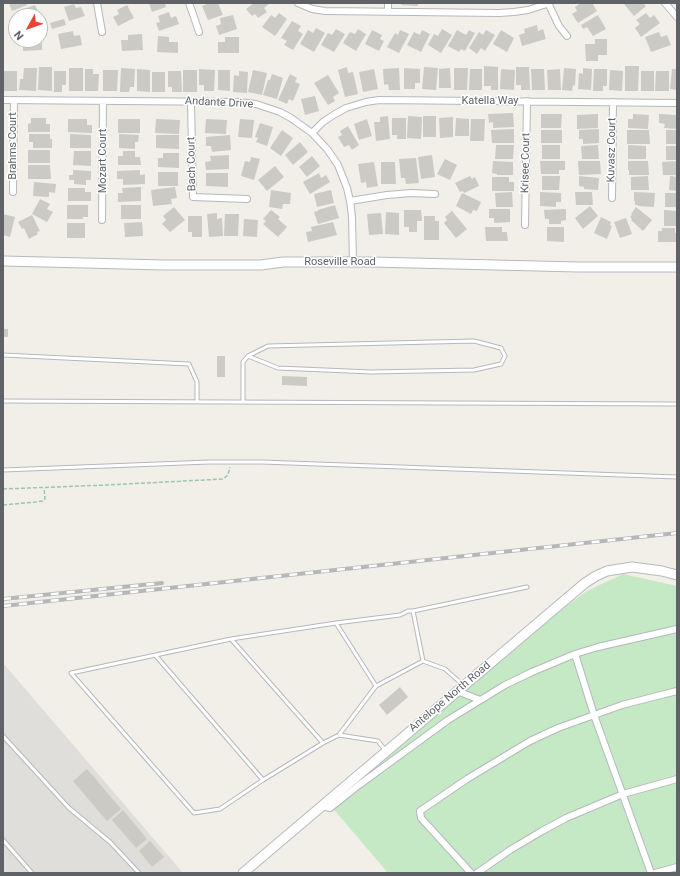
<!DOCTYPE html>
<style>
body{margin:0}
#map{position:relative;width:680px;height:876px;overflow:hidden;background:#f1efe8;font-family:Roboto,sans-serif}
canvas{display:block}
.frame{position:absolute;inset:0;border:4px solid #5f6368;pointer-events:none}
.north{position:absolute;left:8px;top:8px;width:40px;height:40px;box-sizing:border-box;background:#fff;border:1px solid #bfc1c3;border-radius:50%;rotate:230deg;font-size:11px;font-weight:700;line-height:16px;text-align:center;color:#5f6368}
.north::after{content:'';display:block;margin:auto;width:14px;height:18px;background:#ea4335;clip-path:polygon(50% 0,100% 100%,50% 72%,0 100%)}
</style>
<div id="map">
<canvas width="680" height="876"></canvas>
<div class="frame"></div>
<div class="north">N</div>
</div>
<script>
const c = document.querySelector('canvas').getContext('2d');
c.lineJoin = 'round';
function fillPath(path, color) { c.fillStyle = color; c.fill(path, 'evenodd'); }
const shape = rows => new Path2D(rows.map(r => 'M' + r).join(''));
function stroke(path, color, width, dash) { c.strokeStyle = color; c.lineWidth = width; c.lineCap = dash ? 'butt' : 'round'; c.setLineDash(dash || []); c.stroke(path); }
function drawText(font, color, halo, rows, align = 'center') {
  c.font = font + ' Roboto,sans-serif'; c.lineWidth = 3; c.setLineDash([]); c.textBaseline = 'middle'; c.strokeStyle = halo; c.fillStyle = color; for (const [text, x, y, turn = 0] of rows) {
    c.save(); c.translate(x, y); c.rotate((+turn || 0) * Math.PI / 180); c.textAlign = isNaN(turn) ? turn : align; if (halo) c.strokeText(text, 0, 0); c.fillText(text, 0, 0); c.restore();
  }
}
fillPath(shape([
 [3,663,183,873,3,873]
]), '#e0deda');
fillPath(shape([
 [623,574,677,586,677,873,388,873,331,806,544,622,587,591]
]), '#c5e8c5');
fillPath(shape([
 [9,3,27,3,27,5,12,11],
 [149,3,165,3,166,7,152,12],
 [209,3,218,3,223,15,208,20,202,6],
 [254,3,267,3,269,4,264,8,267,12,258,18,255,14,252,16,246,9],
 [402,3,418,3,418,6,401,5],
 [581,3,592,3,597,11,578,23,572,14,577,11,575,7],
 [625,3,643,3,646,6,634,16,624,4],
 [74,4,76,8,81,7,85,16,69,21,64,7],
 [35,5,40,16,21,16,26,14,24,9],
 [127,5,134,18,118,26,113,17,119,14,117,10],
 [169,12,171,18,176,16,179,24,159,31,156,23,160,22,158,16],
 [279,13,287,19,275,36,262,27,271,15,275,18],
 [646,13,650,18,654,15,660,23,641,37,635,28,640,24,636,20],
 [233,15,237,29,219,35,216,26,221,24,220,18],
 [598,15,606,29,593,36,587,27,583,29,581,25],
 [64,19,66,25,52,29,50,23],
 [292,21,301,26,298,31,303,34,293,50,284,45,287,41,281,38],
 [537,25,538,31,543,29,546,39,522,46,519,35,525,33,524,29],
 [316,28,325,33,314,52,300,44,308,30,313,33],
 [336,29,345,34,334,52,321,45,328,33,332,35],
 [358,29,366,34,356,51,343,43,350,32,355,34],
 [442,29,452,35,441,53,428,45,434,34,438,36],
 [372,30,382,35,380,39,384,41,379,51,365,44],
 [400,30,409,34,399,53,387,47,395,33,398,35],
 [422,30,430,34,421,52,407,45,414,32,420,35],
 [457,30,466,35,469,30,475,33,465,51,461,49,459,52,448,46],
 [486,30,495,35,485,51,481,48,477,54,469,48,479,32,483,35],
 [501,30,514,38,507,52,493,44],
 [73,31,74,36,80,35,82,45,61,49,58,34],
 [659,32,661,37,667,35,671,45,651,52,645,37],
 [142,34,143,50,122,51,121,40,128,40,128,35],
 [40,36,42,36,42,50,23,51,23,42,29,41,29,40,40,40],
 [158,36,169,37,169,42,178,42,178,53,157,52],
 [225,37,239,37,239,53,218,53,218,42,225,42],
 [595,39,607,39,607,55,598,55,598,61,586,61,585,44,595,44],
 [484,66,498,67,498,90,491,90,491,86,484,86],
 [625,66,639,66,638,91,625,91],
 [39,67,52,67,52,91,38,90],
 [347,67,348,73,353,72,358,94,345,97,338,70],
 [424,67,438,68,436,90,422,89],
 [516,67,529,67,530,90,521,90,521,85,516,85],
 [24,68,37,68,36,91,19,90,20,79,23,79],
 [69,68,83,68,83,91,69,91],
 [121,68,135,69,134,87,130,87,129,92,120,92],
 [399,68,400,90,389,90,388,84,384,85,383,69],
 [404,68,420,69,420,83,415,83,415,89,404,89],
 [450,68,451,88,439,88,439,69],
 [454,68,468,68,467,90,454,90],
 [564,68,576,69,575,86,573,85,572,91,562,90],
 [583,68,592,69,591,90,578,89,579,73,583,74],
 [85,69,93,69,93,74,99,74,98,91,85,91],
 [137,69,150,70,150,92,137,91],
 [199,69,215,70,214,91,204,91,204,85,199,85],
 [374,69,378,89,363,92,359,72],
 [470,69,482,69,482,90,469,90],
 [501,69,515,70,514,90,500,89],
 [531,69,544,69,545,90,532,90],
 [560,69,561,90,548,90,547,70],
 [594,69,607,69,607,86,603,86,603,91,593,91],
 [672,69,677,69,677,90,670,89],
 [103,70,118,70,117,91,103,91],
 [183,70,197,70,197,92,183,92],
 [218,70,230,70,230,91,218,90],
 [253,70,267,73,262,95,248,92],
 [610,70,623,71,622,91,609,90],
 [4,71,17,71,17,91,4,91],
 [54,71,66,71,66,85,62,85,62,92,54,92],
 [168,71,181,71,182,92,172,92,172,87,168,87],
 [239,71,248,72,247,93,233,92,234,75,239,76],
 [641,71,654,71,654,91,641,91],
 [656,71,669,71,669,91,655,91],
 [152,72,165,72,165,92,152,92],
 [272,74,283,78,277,99,263,95,268,80,270,80],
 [290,74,297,78,295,82,300,84,293,101,289,99,287,104,278,100],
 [328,75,339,93,333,97,335,101,328,105,314,83],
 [315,96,319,111,305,115,301,99],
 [513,113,514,127,493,128,493,122,489,123,488,114],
 [541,114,562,114,561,128,541,128],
 [598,114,598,128,577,129,577,115],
 [633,114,649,115,648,129,628,128,628,119,633,119],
 [659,114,677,115,677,129,664,128,665,124,659,123],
 [388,116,390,139,376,141,374,122,380,122,380,117],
 [408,116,422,117,421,139,407,138],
 [423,116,436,116,436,137,423,137],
 [453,117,453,137,440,138,439,118],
 [31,118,46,118,46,124,50,124,50,132,28,132,28,124,31,123],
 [392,118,406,118,406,139,397,139,397,135,392,135],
 [456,118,469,119,469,136,455,136],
 [68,119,87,119,87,125,92,125,92,133,68,132],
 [118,119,140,119,140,133,118,133],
 [156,119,180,120,179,134,155,133],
 [206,119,227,120,226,134,205,133],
 [240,119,254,120,252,138,238,137],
 [367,119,372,136,359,140,354,124],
 [471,119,485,119,484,141,470,141],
 [260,123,273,127,267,146,256,142,258,138,255,137],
 [348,126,359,145,352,150,349,145,344,147,338,137,342,135,340,131],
 [514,129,514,143,492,143,491,130],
 [599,129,599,143,583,144,583,139,579,139,579,130],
 [282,130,293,138,281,156,270,148],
 [541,130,562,130,562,143,541,143],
 [627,130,649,130,650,144,627,144],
 [666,130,677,130,677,144,666,144],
 [29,134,50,134,50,139,52,139,52,148,33,148,33,142,29,142],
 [70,134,91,135,91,148,70,148],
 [119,134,139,135,138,142,135,142,135,149,119,148],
 [156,135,179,135,179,149,156,148],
 [230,135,231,150,212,152,211,146,206,146,206,137],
 [300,142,308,152,293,165,285,155],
 [496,145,514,145,513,159,495,159],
 [542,145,560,145,560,159,542,159],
 [598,145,599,159,582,159,581,146],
 [628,145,646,146,646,159,628,159],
 [666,146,677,146,677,160,666,160],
 [28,150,50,150,50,163,28,163],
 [74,151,91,151,91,166,73,165],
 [123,151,135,151,135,157,140,157,141,165,118,165,118,156,123,156],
 [163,153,179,153,179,168,158,167,158,158,163,158],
 [229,155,229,169,206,170,205,162,211,161,210,156],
 [432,155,435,177,421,179,418,157],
 [312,156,320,166,307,177,299,167],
 [251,157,260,159,254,180,241,176,245,161,250,162],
 [416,158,419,183,406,184,405,178,401,178,399,159],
 [445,159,457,165,450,180,437,174],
 [493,161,513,162,513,175,497,175,497,174,492,173],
 [540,161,565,161,565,170,559,170,559,174,541,174],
 [578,161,600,161,601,174,579,175],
 [628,161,648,161,649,175,629,175,629,170,628,170],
 [677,161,677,175,663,175,662,162],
 [374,162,378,186,367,188,366,182,361,183,358,164],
 [381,162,395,162,396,184,381,184],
 [28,165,50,165,51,179,28,179],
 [275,166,284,177,267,191,258,180],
 [73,170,91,171,91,180,86,180,86,185,74,184,74,180,69,180,69,175,73,175],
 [140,170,140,175,145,174,145,184,123,185,123,179,117,179,117,171],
 [158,172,178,172,178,186,158,186],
 [206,173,228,173,228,187,206,186],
 [319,173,321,178,326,175,330,182,310,194,303,182],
 [470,176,472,179,475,177,479,186,464,193,463,191,460,192,455,183],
 [542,176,560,176,559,190,542,190],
 [579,176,599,178,598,190,584,189,584,187,579,186],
 [648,176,649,190,631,190,631,177],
 [670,176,677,177,677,191,669,190],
 [492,177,509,177,509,182,514,182,514,191,492,191],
 [34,182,56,184,55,193,49,192,49,197,33,196],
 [141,187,141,201,118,202,118,193,123,193,122,188],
 [175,187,177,198,171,199,172,204,153,206,151,190],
 [68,188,85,188,85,192,91,192,91,201,68,201],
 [271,190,291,193,290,204,283,204,282,209,269,207],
 [331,190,334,203,317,207,314,194],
 [512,192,513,207,496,207,495,193],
 [540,192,561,193,561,202,556,202,556,207,540,206],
 [575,192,592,192,593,205,576,205],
 [634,192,655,193,654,207,638,206,638,205,635,205,635,201,634,201],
 [462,193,481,202,477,211,473,210,471,214,456,206],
 [665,193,677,193,677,207,665,207],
 [40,199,50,204,47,209,53,212,47,222,32,214],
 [67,205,88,205,88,217,83,217,83,219,67,219],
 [121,205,141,205,141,219,121,219],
 [335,205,339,218,318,224,314,212,318,211,318,210],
 [590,206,598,216,583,229,575,218],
 [174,207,185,220,170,232,162,224,166,220,163,216],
 [636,207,652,220,643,231,631,220,632,219,630,217,632,215,631,214],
 [489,209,510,209,510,222,494,223,494,218,489,218],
 [566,209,566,220,561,221,561,224,549,224,549,219,545,219,544,210],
 [271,210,280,217,278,219,287,227,278,237,263,224,266,221,263,219],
 [404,210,421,210,422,221,417,221,417,232,409,232,409,227,404,227],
 [664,210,677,211,677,226,664,226],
 [452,211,467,229,456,238,444,223,447,220,445,217],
 [386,212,399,213,399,235,385,234],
 [217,213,217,219,222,218,223,236,209,237,207,214],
 [381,213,383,234,369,235,367,214],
 [3,214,15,217,10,237,3,235],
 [225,214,239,214,238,236,224,236],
 [32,215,40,231,37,232,38,234,29,239,24,228,22,229,18,222],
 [188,216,202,216,202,237,192,237,192,232,188,232],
 [424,216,435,216,435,221,439,221,439,240,424,240],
 [601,217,611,222,610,225,612,226,607,239,594,233],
 [626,218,632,234,620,238,614,222],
 [244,219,258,220,257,237,243,236],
 [142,222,143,236,125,237,124,223],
 [333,222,337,235,308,242,306,232,312,231,311,227],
 [67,223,85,223,85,238,67,238],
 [485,227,502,227,502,232,507,232,508,241,486,241],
 [547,227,564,227,564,242,547,241],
 [662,228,675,228,675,233,677,233,677,242,658,242,658,231,662,231],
 [3,329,8,329,8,337,3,337],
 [217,356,225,356,225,377,217,377],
 [282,376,307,377,307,386,282,385],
 [400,687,408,697,387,715,379,705],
 [87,769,121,809,107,821,73,781],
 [123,810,147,839,136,848,112,820],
 [150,841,164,857,152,867,139,851]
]), '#cccac5');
const lane = shape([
 [3,355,189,364,197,382,197,402],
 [3,401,677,404],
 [243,402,243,362,248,356,268,346,474,341,501,348,505,356,501,364,474,370,371,372,278,368,248,356],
 [3,470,209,462,262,462,677,477],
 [413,611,527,587],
 [336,623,376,686],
 [231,639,71,673,194,813,220,809,263,780,323,743,339,735,376,686,423,661,445,669,462,684],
 [156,656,263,780],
 [339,735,378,741,385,750],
 [3,736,69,808,110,842,139,873],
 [323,743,231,639,336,623,400,615,408,611,413,611,423,661],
 [3,840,32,873]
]);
const street = shape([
 [97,3,102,32],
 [189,3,194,17,199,32],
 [298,3,312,9,325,11,499,13,514,12,528,10,550,3],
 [388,3,388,12],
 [548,3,559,26,567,36],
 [665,3,677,17],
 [3,100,237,102,256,104,280,112,291,118,312,133,327,149,338,165,347,188,350,201,352,217,353,262],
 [191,102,193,197,247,199],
 [312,133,323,122,335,114,346,108,366,102,379,100,677,103],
 [13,192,14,100],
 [612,198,613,102],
 [350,201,387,195,411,193,435,194],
 [102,220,103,101],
 [525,225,527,101],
 [575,654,594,715,651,873],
 [457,691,480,700],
 [321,806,330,808,359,785,448,720,505,685,532,672,575,654,598,647,677,629],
 [471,873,421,818,420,811,467,779,530,741,558,728,622,705,661,695,677,691],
 [477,873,510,850,542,831,566,818,623,794,677,779],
 [655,873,677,867]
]);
const secondary = shape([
 [3,261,165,265,261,265,283,262,371,262,578,267,677,267],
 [243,873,585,583,596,576,607,571,632,567,662,571,677,575]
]);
stroke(lane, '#b5b8bc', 5);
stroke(street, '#b5b8bc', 8);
stroke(secondary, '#b6babf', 11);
stroke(shape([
 [3,489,107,485,223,479,228,475,230,467],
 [3,505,36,502,43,501,45,499,44,488]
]), '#9cc7a9', 1.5, [4, 2]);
stroke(lane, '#fff', 3);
stroke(street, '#fff', 6);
stroke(secondary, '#fff', 9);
const rail = shape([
 [3,599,162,583],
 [3,606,677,533]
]);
stroke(rail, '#b6b7b8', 4);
stroke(rail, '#fff', 2.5, [8]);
drawText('11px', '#5f6368', '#fff', [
 ["Katella Way",490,101],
 ["Andante Drive",219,103,3],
 ["Brahms Court",13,146,-90],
 ["Kuvasz Court",612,150,-89],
 ["Mozart Court",103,161,-90],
 ["Krisee Court",526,163,-89],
 ["Bach Court",192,164,-91],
 ["Roseville Road",340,262],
 ["Antelope North Road",450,697,-40]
]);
</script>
